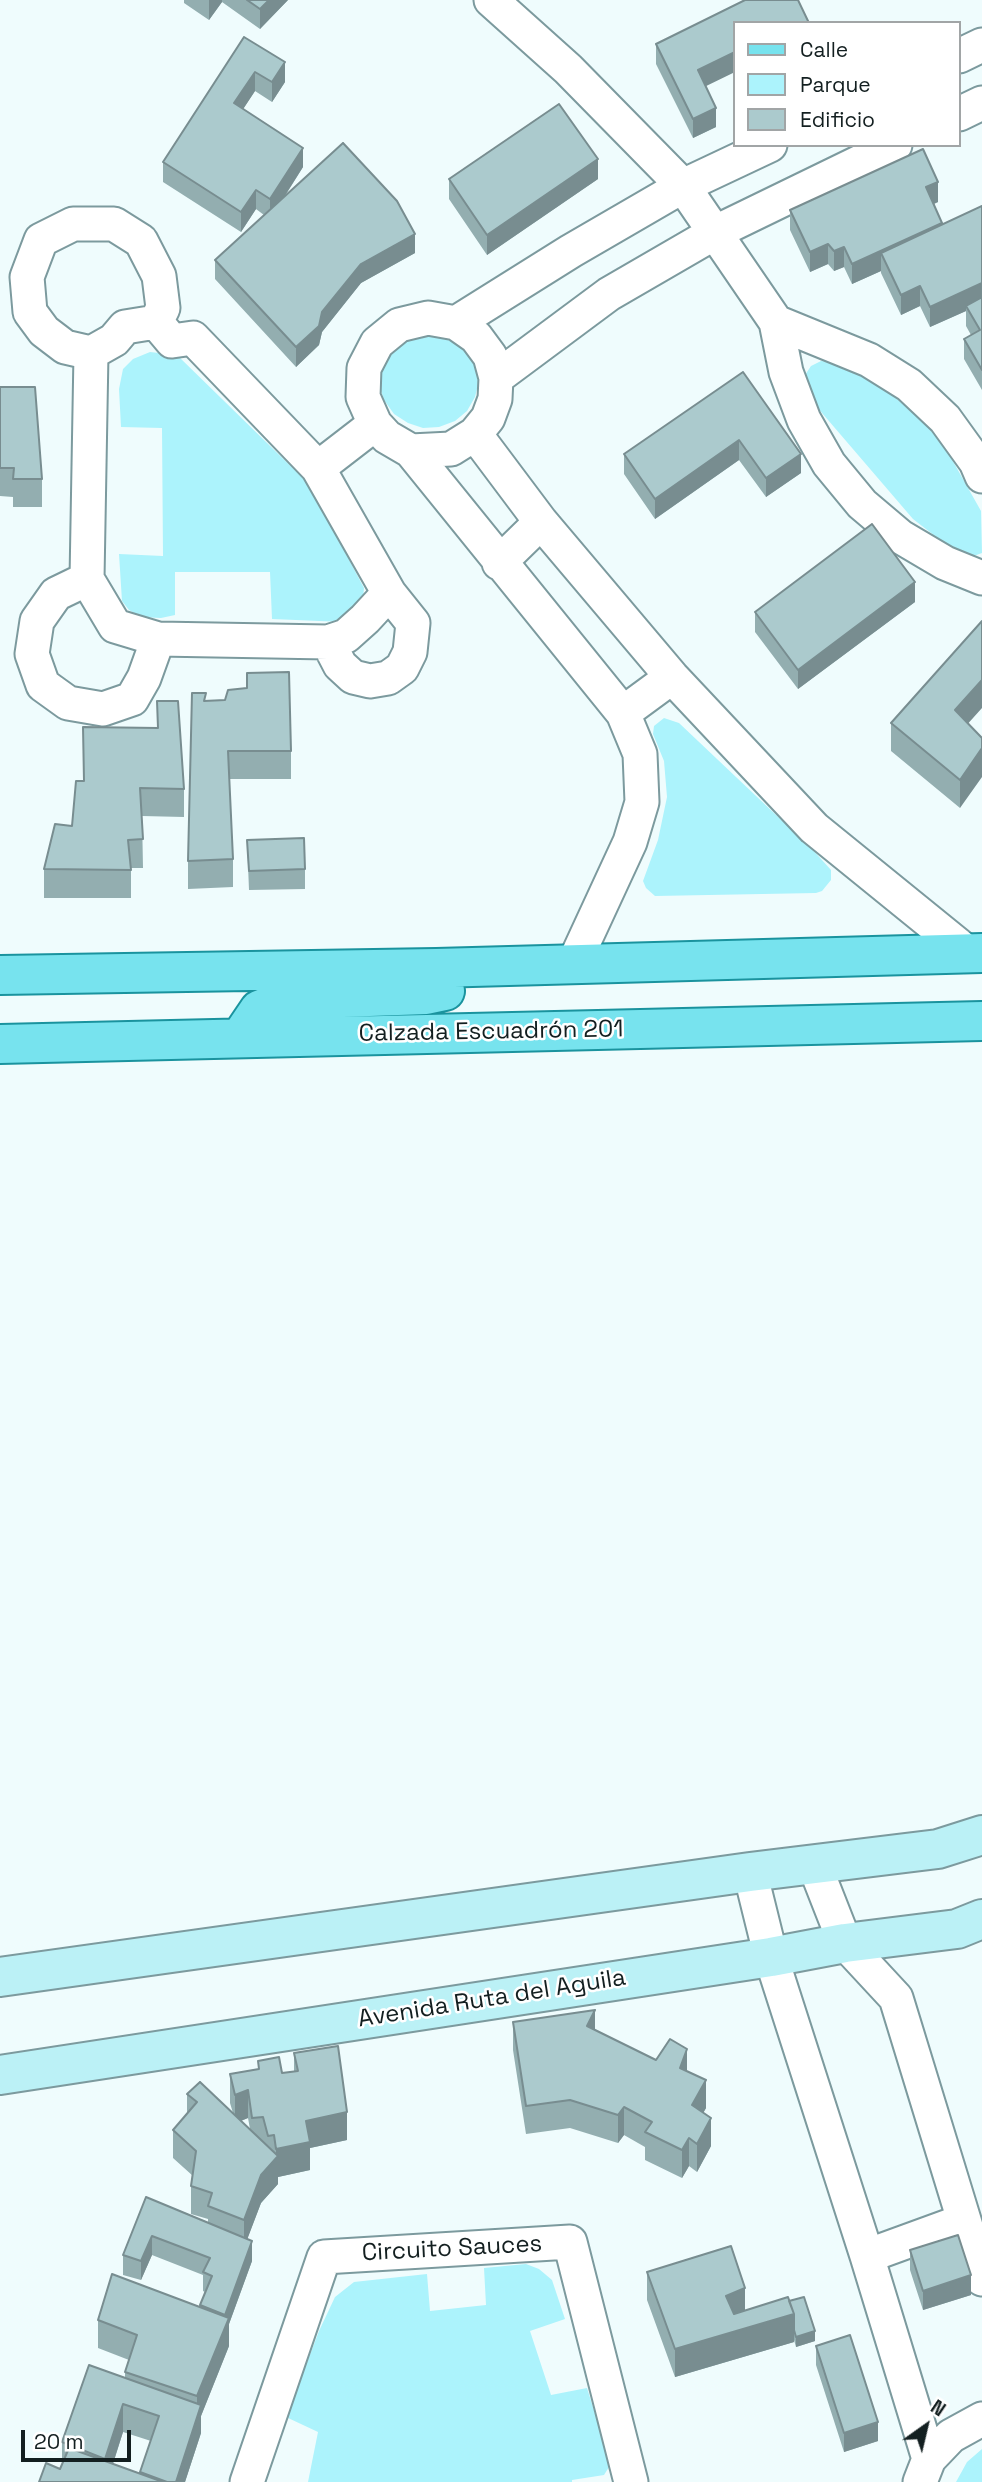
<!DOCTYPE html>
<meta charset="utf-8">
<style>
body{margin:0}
#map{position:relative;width:982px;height:2482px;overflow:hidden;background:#effcfd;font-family:"Space Grotesk",sans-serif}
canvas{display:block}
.legend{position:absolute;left:733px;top:21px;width:228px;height:126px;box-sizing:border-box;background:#fff;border:2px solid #a1a5a6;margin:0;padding:9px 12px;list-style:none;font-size:21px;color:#131f20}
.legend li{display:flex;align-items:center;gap:14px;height:35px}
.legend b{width:35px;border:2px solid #a1a5a6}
.north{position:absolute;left:891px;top:2391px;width:70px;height:70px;-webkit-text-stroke:5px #fff;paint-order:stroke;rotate:34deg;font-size:19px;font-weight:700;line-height:28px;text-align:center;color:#131f20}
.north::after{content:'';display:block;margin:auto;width:24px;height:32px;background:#131f20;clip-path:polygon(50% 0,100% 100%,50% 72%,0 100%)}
.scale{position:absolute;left:21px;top:2430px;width:110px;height:32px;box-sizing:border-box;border:4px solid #131f20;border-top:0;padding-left:9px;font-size:21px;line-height:24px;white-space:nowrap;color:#131f20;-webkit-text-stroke:5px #fff;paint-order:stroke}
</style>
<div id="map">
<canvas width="982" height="2482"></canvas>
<ul class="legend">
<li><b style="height:9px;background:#77e3ee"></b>Calle</li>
<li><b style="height:19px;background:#acf3fc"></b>Parque</li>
<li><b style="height:19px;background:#abcacd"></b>Edificio</li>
</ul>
<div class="north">N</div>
<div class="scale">20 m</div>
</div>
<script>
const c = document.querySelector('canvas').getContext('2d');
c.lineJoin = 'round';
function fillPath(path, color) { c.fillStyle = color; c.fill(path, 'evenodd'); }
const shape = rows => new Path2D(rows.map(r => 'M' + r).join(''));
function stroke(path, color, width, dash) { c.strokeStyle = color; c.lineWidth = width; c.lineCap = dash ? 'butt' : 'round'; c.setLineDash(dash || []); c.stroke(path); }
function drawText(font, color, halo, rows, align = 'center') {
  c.font = font + ' "Space Grotesk",sans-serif'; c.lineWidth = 5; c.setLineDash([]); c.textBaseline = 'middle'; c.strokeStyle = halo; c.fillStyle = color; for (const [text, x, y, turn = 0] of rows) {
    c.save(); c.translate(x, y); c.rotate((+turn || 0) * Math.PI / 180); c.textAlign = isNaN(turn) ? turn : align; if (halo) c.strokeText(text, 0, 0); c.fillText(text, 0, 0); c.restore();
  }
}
fillPath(shape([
 [411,332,457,338,477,364,479,381,475,397,467,411,455,421,439,427,423,428,408,423,394,414,384,400,379,385,380,369,386,353],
 [150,352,177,355,309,484,364,588,363,599,343,622,272,619,270,572,175,572,175,615,161,618,141,617,129,610,122,601,119,554,163,556,162,428,121,427,119,389,123,369,133,359],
 [821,361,835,362,854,368,885,388,927,426,946,449,981,511,982,553,971,557,953,550,913,519,810,399,803,378,811,366],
 [664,718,679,723,812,849,831,870,831,880,822,891,816,893,655,896,646,888,643,881,658,840,667,797,664,761,653,734,654,726],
 [526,2264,539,2269,552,2280,565,2319,530,2331,551,2395,587,2388,609,2458,609,2467,604,2475,572,2480,572,2482,308,2482,318,2432,286,2417,319,2331,335,2297,354,2282,427,2274,430,2311,486,2305,484,2268],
 [982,2449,982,2482,956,2482,967,2462]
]), '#acf3fc');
const street = shape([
 [491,0,568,69,683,186,776,322,786,372,804,420,829,464,862,504,901,537,945,563,982,578],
 [959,56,982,45],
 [959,114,982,103],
 [156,322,172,341,193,338,318,468,389,593,365,619,346,636,328,642,158,639,115,626,87,579,91,353,114,340,125,327,156,322],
 [776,322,869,360,909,385,945,419,976,462,982,476],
 [456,323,571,251,683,186,770,145],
 [91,353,65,347,44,331,30,312,27,277,41,240,73,224,114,224,141,241,159,276,163,308,156,322],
 [496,378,609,294,716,232,895,145],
 [475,434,541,522,672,677,814,828,968,953],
 [411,451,451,449,475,434,488,418,495,399,496,378,490,356,476,337,456,323,428,318,399,325,377,343,364,368,363,397,375,424,387,437,411,451,623,713,640,754,642,802,630,842,574,963],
 [318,468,375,424],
 [499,563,541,522],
 [87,579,56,594,37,621,32,654,43,685,68,703,103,709,132,699,144,678,158,639],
 [328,642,340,665,353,677,370,681,388,678,402,668,410,652,413,623,389,593],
 [623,713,672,677],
 [814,1864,845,1943,896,1998,982,2279],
 [750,1872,771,1957,867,2256,929,2459],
 [867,2256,963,2221],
 [247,2482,324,2257,570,2242,631,2482],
 [920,2482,929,2459,951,2436,982,2419]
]);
const secondary = shape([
 [0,1977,750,1872,938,1849,982,1835],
 [0,2075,771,1957,845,1943,957,1929,982,1919]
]);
const primary = shape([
 [0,975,436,968,982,953],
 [240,1038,259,1010,284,1000,426,995,445,991],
 [0,1044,982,1021]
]);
stroke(street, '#7c9a9e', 37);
stroke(secondary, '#7c9a9e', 42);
stroke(primary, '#1a939e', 42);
stroke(street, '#fff', 33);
stroke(secondary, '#bbf1f6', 38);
stroke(primary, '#77e3ee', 38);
fillPath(shape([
 [184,0,288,0,260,29,222,2,209,20,184,3],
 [735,23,705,86,716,127,693,138,656,64,656,44],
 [244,37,285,82,272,102,255,91,243,109,303,167,285,196,415,253,361,283,322,332,319,345,296,367,215,279,215,260,264,215,256,209,241,232,163,182,163,162],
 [449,179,598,179,487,255,449,199],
 [938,202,934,204,942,225,982,206,982,390,964,359,964,339,971,335,966,326,966,311,930,327,920,306,901,315,881,273,881,271,852,284,844,267,834,271,828,264,810,272,790,230,790,210],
 [743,372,801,473,766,497,739,460,655,519,624,474,624,454],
 [0,387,42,479,42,507,13,507,13,497,0,496],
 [915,602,798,689,755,632,755,612],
 [157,701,184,789,184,817,142,816,143,868,131,868,131,898,44,898,44,869,72,826,83,781,83,727,157,728],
 [206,701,291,751,291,779,229,779,233,859,233,887,188,889,188,861],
 [891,723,968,724,960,808,891,751],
 [247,840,305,869,305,889,249,890],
 [513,2022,595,2030,656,2060,687,2071,706,2108,703,2113,711,2146,697,2172,689,2166,682,2178,645,2160,645,2147,624,2135,618,2143,570,2128,526,2134,513,2050],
 [294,2053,347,2140,310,2148,310,2170,278,2177,278,2184,261,2203,247,2239,252,2261,229,2324,229,2346,201,2416,201,2433,185,2482,39,2482,60,2469,62,2464,62,2442,125,2378,125,2372,129,2360,98,2348,98,2320,200,2307,205,2292,203,2291,203,2275,152,2255,141,2280,123,2275,123,2255,146,2197,208,2222,208,2219,191,2214,191,2186,193,2176,173,2158,173,2130,187,2114,187,2094,233,2113,230,2103,230,2074,258,2069,258,2061,282,2073,294,2071],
 [248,2118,250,2129,241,2121],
 [123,2432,151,2441,140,2474,113,2464],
 [910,2250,971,2295,923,2310,910,2270],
 [647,2272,745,2310,789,2301,815,2341,796,2347,794,2340,794,2342,675,2377,647,2300],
 [816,2346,878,2441,844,2452,816,2365]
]), '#93aeb0');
fillPath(shape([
 [209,0,222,0,222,2,209,20],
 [269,0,288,0,260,29,260,9],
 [735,52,735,72,698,90,698,70],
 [285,62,285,82,272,102,272,82],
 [255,72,255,91,234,123,234,103],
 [716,108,716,127,693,138,693,119],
 [303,148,303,167,270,219,270,199],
 [598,159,598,179,487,255,487,235],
 [938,182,938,202,926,207,926,187],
 [256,190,256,209,241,232,241,212],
 [942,223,942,242,881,253,881,271,852,284,852,264],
 [415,234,415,253,361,283,322,332,319,345,296,367,296,347,322,312,361,264],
 [828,244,828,264,810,272,810,252],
 [844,247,844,267,834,271,834,251],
 [982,283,982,303,966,306,966,311,930,327,930,307],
 [920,286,920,306,901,315,901,295],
 [739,440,739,460,655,519,655,499],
 [801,454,801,473,766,497,766,478],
 [915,582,915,602,798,689,798,670],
 [982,680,982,708,955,738,955,710],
 [982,748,982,777,960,808,960,780],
 [595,2010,595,2038,587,2026],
 [687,2049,687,2078,680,2068],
 [706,2080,706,2108,692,2133,692,2105],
 [248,2090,248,2118,235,2123,235,2095],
 [624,2107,624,2135,618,2143,618,2115],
 [347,2112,347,2140,310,2148,310,2170,278,2177,278,2184,261,2203,244,2248,244,2220,261,2175,276,2157,276,2149,306,2121],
 [711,2118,711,2146,697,2172,697,2144],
 [689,2138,689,2166,682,2178,682,2150],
 [152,2236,152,2255,141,2280,141,2261],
 [252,2241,252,2261,229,2324,229,2346,201,2416,201,2433,185,2482,176,2482,197,2416,197,2396,225,2315],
 [971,2275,971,2295,923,2310,923,2291],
 [745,2288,745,2316,726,2324,726,2296],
 [794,2314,794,2342,675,2377,675,2349],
 [815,2331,815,2341,796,2347,796,2337],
 [123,2404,123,2432,107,2482,105,2482,105,2459],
 [878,2422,878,2441,844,2452,844,2433]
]), '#788d90');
const building = shape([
 [247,0,269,0,260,9,247,0],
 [745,0,798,0,809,23,735,23,735,52,698,70,716,108,693,119,656,44,745,0],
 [244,37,285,62,272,82,255,72,234,103,303,148,270,199,256,190,241,212,163,162,244,37],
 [559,104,598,159,487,235,449,179,559,104],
 [343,143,397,201,415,234,361,264,322,312,319,326,296,347,215,260,343,143],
 [923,149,938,182,926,187,942,223,852,264,844,247,834,251,828,244,810,252,790,210,923,149],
 [982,206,982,283,930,307,920,286,901,295,881,253,982,206],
 [982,297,982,370,964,339,980,330,966,306,982,297],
 [743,372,801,454,766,478,739,440,655,499,624,454,743,372],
 [0,387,35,387,42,479,13,479,14,468,0,468,0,387],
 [872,524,915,582,798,670,755,612,872,524],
 [982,621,982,680,955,710,982,738,982,748,960,780,891,723,982,621],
 [289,672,291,751,228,751,233,859,188,861,192,693,206,693,204,701,225,700,228,690,247,688,247,673,289,672],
 [157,701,178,701,184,789,140,788,143,839,128,840,131,870,44,869,55,824,72,826,76,781,84,781,83,727,158,728,157,701],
 [304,838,305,869,249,871,247,840,304,838],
 [595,2010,587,2026,656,2060,670,2039,687,2049,680,2068,706,2080,692,2105,711,2118,697,2144,689,2138,682,2150,645,2132,652,2122,624,2107,618,2115,570,2100,526,2106,513,2022,595,2010],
 [338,2046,347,2112,306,2121,310,2142,276,2149,274,2135,268,2136,263,2117,252,2118,248,2090,235,2095,230,2074,259,2069,258,2061,279,2057,282,2073,298,2071,294,2053,338,2046],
 [200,2082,278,2156,261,2175,244,2220,208,2206,212,2193,191,2186,196,2151,173,2130,197,2102,187,2094,200,2082],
 [146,2197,252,2241,225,2315,200,2305,212,2276,203,2272,210,2258,152,2236,141,2261,123,2255,146,2197],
 [958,2235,971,2275,923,2291,910,2250,958,2235],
 [731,2246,745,2288,726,2296,734,2314,788,2297,794,2314,675,2349,647,2272,731,2246],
 [112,2274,229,2318,197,2396,125,2372,137,2335,98,2320,112,2274],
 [804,2297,815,2331,796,2337,794,2330,794,2314,789,2301,804,2297],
 [850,2335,878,2422,844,2433,816,2346,850,2335],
 [89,2365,201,2405,176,2482,167,2482,140,2472,159,2416,123,2404,105,2459,62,2442,89,2365],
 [69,2448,163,2482,39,2482,46,2463,60,2469,69,2448]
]);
fillPath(building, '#abcacd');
stroke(building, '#788d90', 2);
drawText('24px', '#131f20', '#fff', [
 ["Calzada Escuadrón 201",491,1032,-1],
 ["Avenida Ruta del Aguila",492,1999,-9],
 ["Circuito Sauces",452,2249,-3]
]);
</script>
